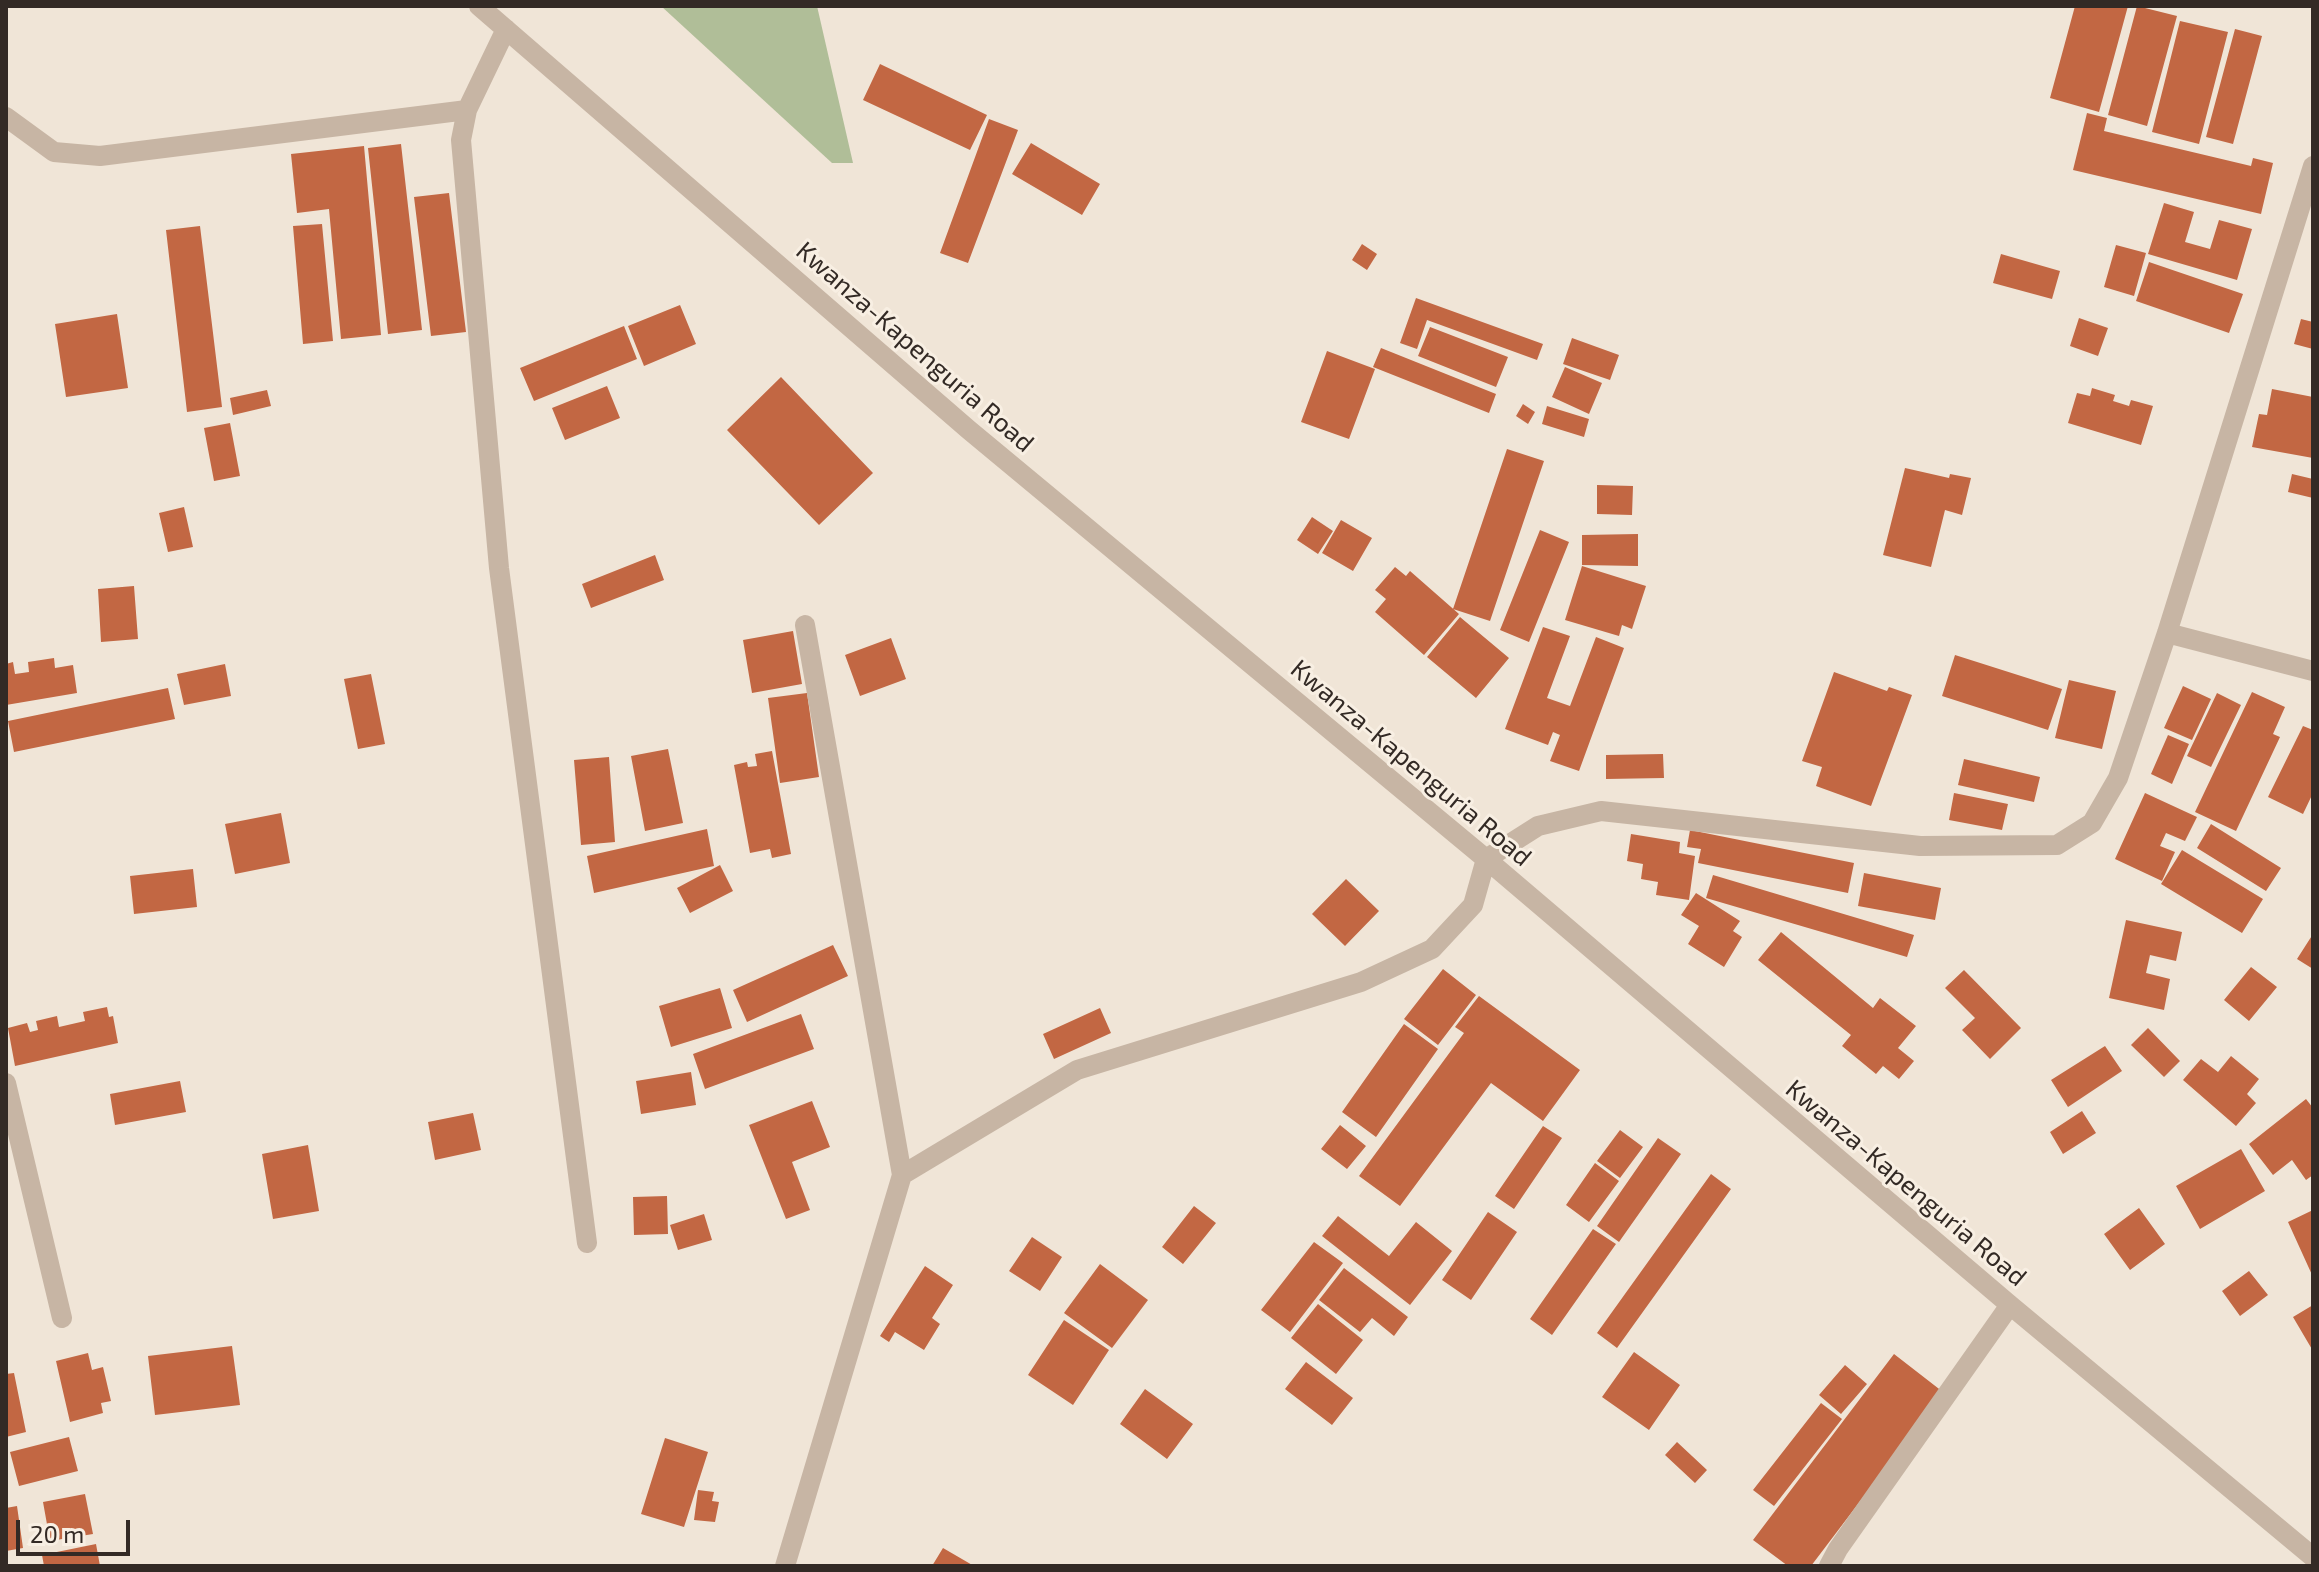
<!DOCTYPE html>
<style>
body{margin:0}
#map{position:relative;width:2319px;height:1572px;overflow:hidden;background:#f0e5d7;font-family:"Exo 2",sans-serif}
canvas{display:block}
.frame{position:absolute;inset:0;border:8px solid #332a25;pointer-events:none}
.scale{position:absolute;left:16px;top:1520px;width:114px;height:36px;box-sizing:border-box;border:4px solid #332a25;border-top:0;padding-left:10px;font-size:24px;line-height:28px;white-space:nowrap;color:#332a25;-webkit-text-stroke:6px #f8efe3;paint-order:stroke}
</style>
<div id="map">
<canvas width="2319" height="1572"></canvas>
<div class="frame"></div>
<div class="scale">20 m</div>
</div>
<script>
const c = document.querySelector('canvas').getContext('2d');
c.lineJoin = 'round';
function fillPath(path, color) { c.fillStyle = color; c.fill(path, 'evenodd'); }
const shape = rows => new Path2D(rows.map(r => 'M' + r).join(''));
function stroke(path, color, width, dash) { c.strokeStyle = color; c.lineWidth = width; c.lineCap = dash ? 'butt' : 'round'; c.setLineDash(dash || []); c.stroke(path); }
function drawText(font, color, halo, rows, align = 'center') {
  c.font = font + ' "Exo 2",sans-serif'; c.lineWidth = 6; c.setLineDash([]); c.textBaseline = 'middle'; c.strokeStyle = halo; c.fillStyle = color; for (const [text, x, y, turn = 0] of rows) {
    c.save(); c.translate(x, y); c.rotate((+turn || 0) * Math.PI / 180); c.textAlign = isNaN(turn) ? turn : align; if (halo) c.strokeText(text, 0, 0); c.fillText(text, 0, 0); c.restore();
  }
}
fillPath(shape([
 [661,6,817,6,853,163,832,163]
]), '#b0be98');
fillPath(shape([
 [2075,6,2128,6,2099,112,2050,98],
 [2137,6,2177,16,2147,126,2108,115],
 [2180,21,2228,32,2199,144,2152,132],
 [2235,29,2262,36,2233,144,2206,137],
 [880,64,987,115,970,150,863,100],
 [2087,113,2107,118,2104,131,2251,166,2253,158,2273,163,2261,214,2073,170],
 [989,119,1018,130,968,263,940,253],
 [1031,143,1100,184,1082,215,1012,174],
 [401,144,422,330,388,334,368,148],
 [364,146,381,335,341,339,329,209,297,213,291,154],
 [449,193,466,332,431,336,414,197],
 [2164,203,2194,212,2185,242,2210,249,2219,220,2252,229,2237,280,2148,254],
 [322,224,333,341,303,344,293,226],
 [200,226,222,407,187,412,166,230],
 [1362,244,1377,254,1367,270,1352,260],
 [2116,245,2146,253,2134,296,2104,287],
 [2001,254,2060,271,2052,299,1993,283],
 [2149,262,2243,294,2229,333,2136,301],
 [1416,298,1543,344,1537,360,1427,320,1417,349,1400,343],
 [680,305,696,344,644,366,628,326],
 [117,314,128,388,66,397,55,324],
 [2079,318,2108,328,2098,356,2070,346],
 [2301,319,2313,322,2313,349,2294,344],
 [624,326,637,359,534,401,520,368],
 [1430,327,1508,357,1496,387,1418,356],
 [1572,338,1619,355,1610,380,1563,364],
 [1381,348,1496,394,1489,413,1373,367],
 [1327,351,1375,369,1349,439,1301,422],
 [1565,367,1602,383,1589,414,1552,397],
 [781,377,873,473,819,525,727,430],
 [607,386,620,418,565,440,552,408],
 [2092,388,2115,395,2113,401,2129,406,2131,400,2153,406,2141,445,2068,423,2077,393,2090,396],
 [2272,389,2313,397,2313,458,2252,447,2259,414,2267,415],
 [267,390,271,406,233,415,230,398],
 [1523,404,1535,412,1528,424,1516,416],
 [1547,406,1589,419,1584,437,1542,424],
 [230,423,240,476,214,481,204,428],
 [1507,449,1544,461,1490,621,1453,609],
 [1905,468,1949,478,1950,474,1971,478,1962,515,1945,510,1931,567,1883,555],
 [2292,474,2313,479,2313,498,2288,492],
 [1597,485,1633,486,1632,515,1597,514],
 [184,507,193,547,168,552,159,513],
 [1312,517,1333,531,1318,554,1297,540],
 [1341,520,1372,538,1353,571,1322,553],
 [1540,530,1569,542,1529,642,1500,630],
 [1638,534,1638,566,1582,565,1582,535],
 [655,555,664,580,591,608,582,584],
 [1582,566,1646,586,1632,629,1622,625,1619,636,1565,620],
 [1395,567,1406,576,1410,571,1459,614,1424,655,1375,612,1386,599,1375,590],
 [134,586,138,639,101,642,98,589],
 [1460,617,1509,658,1476,698,1427,657],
 [1543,627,1570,636,1547,698,1570,706,1596,637,1624,648,1579,771,1550,761,1560,735,1553,732,1548,745,1505,729],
 [793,631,802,684,752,693,743,640],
 [891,638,906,679,860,696,845,655],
 [1955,655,2062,689,2048,730,1942,696],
 [54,658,55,668,73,665,77,693,6,705,6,664,13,662,15,674,29,672,28,662],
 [225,664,231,696,184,705,177,674],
 [1834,672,1887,691,1889,687,1912,695,1871,806,1816,786,1822,767,1802,761],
 [371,674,385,744,358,749,344,679],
 [2069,680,2116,691,2102,749,2055,738],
 [2183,686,2211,699,2192,740,2164,728],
 [168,688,175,719,14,752,8,721],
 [2252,692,2285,707,2273,734,2280,737,2236,831,2195,812],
 [807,693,819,777,780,783,768,698],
 [2217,693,2241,705,2211,767,2187,756],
 [2303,726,2313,730,2313,793,2303,814,2268,797],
 [2168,735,2189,744,2172,784,2151,774],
 [668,749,683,823,645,831,631,756],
 [772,751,791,854,772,858,770,849,750,853,734,765,747,762,748,767,757,766,755,754],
 [1663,754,1664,778,1606,779,1606,755],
 [609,757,615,842,581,845,574,760],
 [1964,759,2040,777,2034,802,1958,785],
 [1954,793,2008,804,2002,830,1949,820],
 [2145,793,2197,817,2185,841,2166,833,2160,846,2175,852,2162,881,2115,859],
 [281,813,290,863,235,874,225,824],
 [2211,824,2281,868,2266,891,2197,848],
 [707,829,714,866,594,893,587,856],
 [1690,830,1854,863,1848,893,1698,863,1701,849,1687,847],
 [1631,834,1680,842,1679,853,1695,856,1689,900,1656,895,1658,882,1641,879,1643,864,1627,861],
 [2182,850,2263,899,2242,933,2161,884],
 [720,865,733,891,690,913,677,888],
 [193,869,197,907,134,914,130,876],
 [1864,873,1941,888,1935,920,1858,906],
 [1713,875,1914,935,1907,957,1706,898],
 [1346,879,1379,911,1345,946,1312,914],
 [1696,893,1740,921,1733,931,1742,937,1724,967,1688,944,1699,926,1681,915],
 [2126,920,2182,932,2176,961,2150,955,2146,973,2170,979,2164,1010,2109,998],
 [1781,932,1873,1008,1880,998,1916,1026,1898,1048,1914,1061,1899,1079,1883,1066,1876,1074,1842,1046,1851,1035,1758,960],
 [2313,934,2313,969,2297,959],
 [833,945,848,976,747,1022,733,990],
 [2251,967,2277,987,2249,1021,2224,1000],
 [1443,969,1476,995,1438,1045,1404,1019],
 [1964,970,2021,1028,1990,1059,1962,1030,1975,1018,1945,988],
 [720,988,732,1028,671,1047,659,1006],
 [1479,996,1580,1070,1543,1121,1491,1083,1400,1206,1359,1176,1464,1033,1455,1027],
 [107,1007,109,1017,113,1016,118,1043,15,1066,8,1028,27,1023,30,1032,38,1030,36,1021,57,1016,59,1027,85,1021,83,1012],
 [1100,1008,1111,1033,1054,1059,1043,1034],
 [801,1014,814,1049,705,1089,693,1054],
 [1404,1024,1438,1049,1376,1137,1342,1112],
 [2148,1028,2180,1061,2164,1077,2131,1045],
 [2105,1046,2122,1071,2068,1107,2051,1080],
 [2231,1056,2259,1079,2247,1094,2256,1103,2236,1126,2183,1080,2201,1059,2218,1072],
 [691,1072,696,1105,641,1114,636,1081],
 [180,1081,186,1112,115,1125,110,1094],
 [2306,1099,2313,1108,2313,1175,2306,1180,2292,1160,2273,1175,2249,1144],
 [812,1101,830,1147,792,1162,810,1210,786,1219,749,1125],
 [2082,1111,2096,1133,2063,1154,2050,1132],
 [473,1113,481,1150,435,1160,428,1122],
 [1340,1125,1366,1146,1347,1169,1321,1149],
 [1543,1126,1562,1138,1514,1209,1495,1196],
 [1620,1130,1643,1147,1620,1178,1597,1161],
 [1658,1138,1681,1154,1619,1242,1597,1226],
 [308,1145,319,1211,273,1219,262,1154],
 [2241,1149,2265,1191,2200,1229,2176,1186],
 [1595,1163,1619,1181,1589,1222,1566,1205],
 [1711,1174,1731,1189,1617,1348,1597,1333],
 [667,1196,668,1234,634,1235,633,1197],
 [1194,1206,1216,1223,1183,1264,1162,1247],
 [2139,1208,2165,1244,2130,1270,2104,1234],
 [2313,1210,2313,1277,2288,1222],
 [1488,1212,1517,1232,1471,1300,1442,1280],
 [704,1214,712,1240,678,1250,670,1225],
 [1338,1216,1389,1256,1416,1222,1452,1251,1410,1305,1322,1236],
 [1593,1229,1616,1244,1552,1335,1530,1319],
 [1032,1237,1062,1257,1040,1291,1009,1271],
 [1314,1242,1343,1263,1290,1332,1261,1310],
 [1100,1264,1148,1300,1112,1348,1064,1313],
 [925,1266,953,1285,932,1318,940,1324,924,1350,895,1332,889,1342,880,1336],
 [1344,1268,1408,1317,1394,1336,1372,1318,1360,1332,1319,1300],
 [2249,1271,2268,1295,2240,1316,2222,1291],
 [1318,1304,1363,1340,1336,1374,1291,1338],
 [2313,1305,2313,1351,2293,1317],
 [1064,1320,1109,1350,1073,1405,1028,1375],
 [232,1346,240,1405,155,1415,148,1356],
 [1634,1352,1680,1385,1649,1430,1602,1397],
 [88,1353,92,1370,103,1367,111,1401,101,1403,103,1413,70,1422,56,1361],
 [1894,1354,1943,1392,1811,1566,1788,1566,1753,1540],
 [1306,1362,1353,1398,1332,1425,1285,1389],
 [1845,1365,1867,1384,1841,1414,1819,1395],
 [14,1373,26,1432,6,1437,6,1374],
 [1145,1389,1193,1424,1167,1459,1120,1424],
 [1821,1403,1842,1419,1774,1506,1753,1490],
 [69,1437,78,1471,19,1486,10,1452],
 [665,1438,708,1452,684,1527,641,1514],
 [1677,1442,1707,1470,1695,1483,1665,1455],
 [698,1490,714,1492,712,1501,719,1502,715,1522,694,1520],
 [85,1494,93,1534,50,1541,43,1502],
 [17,1506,23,1548,6,1551,6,1508],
 [96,1544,100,1566,44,1566,42,1555],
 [943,1548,974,1566,932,1566]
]), '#c26743');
stroke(shape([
 [479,6,969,430,1486,859,2010,1305,2313,1557],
 [506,29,467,110,461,140,499,568,587,1243],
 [6,117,54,152,100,156,467,110],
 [805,625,902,1175],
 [2167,633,2313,671],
 [6,1083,62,1318],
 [785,1566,902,1175,1077,1070,1361,982,1432,949,1473,905,1486,859,1538,826,1601,811,1920,846,2057,845,2092,823,2118,778,2167,633,2313,166],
 [1829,1566,1838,1549,2010,1305]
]), '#c7b5a4', 20);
drawText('26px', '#332a25', '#f8efe3', [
 ["Kwanza-Kapenguria Road",915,347,41],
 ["Kwanza-Kapenguria Road",1411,763,40],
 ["Kwanza-Kapenguria Road",1906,1183,40]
]);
</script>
